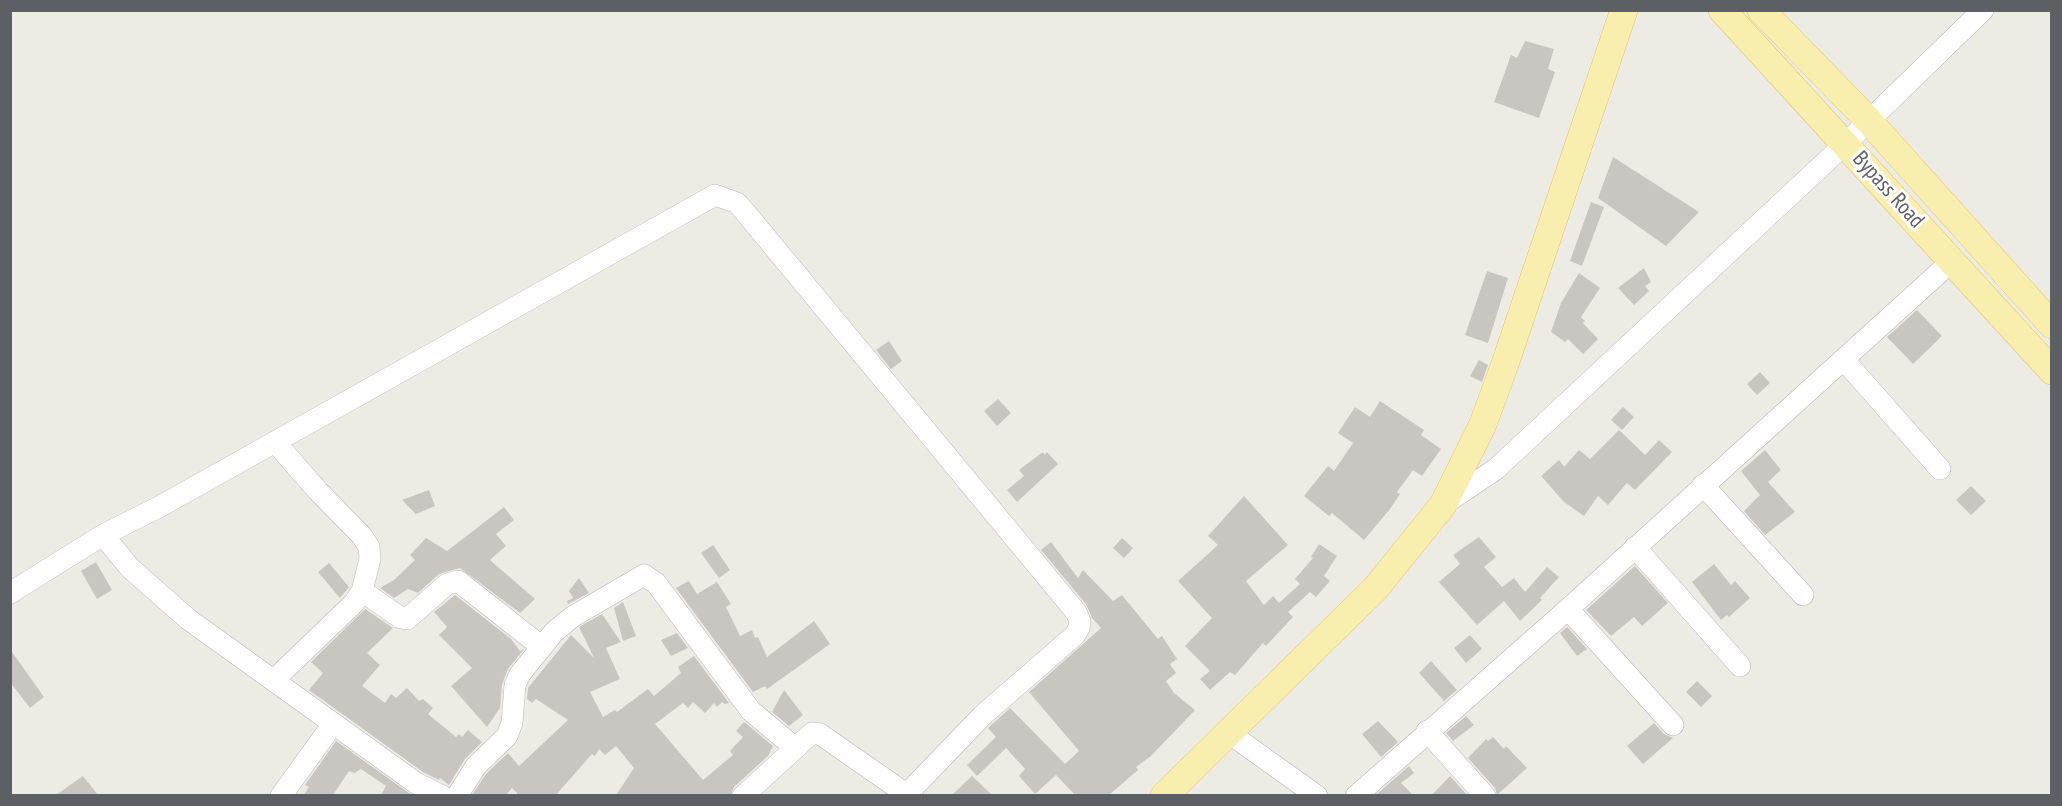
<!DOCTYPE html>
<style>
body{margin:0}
#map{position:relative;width:2062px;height:806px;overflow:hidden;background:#edece4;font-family:"PT Sans Narrow",sans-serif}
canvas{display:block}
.frame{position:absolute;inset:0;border:12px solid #5c5f64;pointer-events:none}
</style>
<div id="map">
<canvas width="2062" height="806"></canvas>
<div class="frame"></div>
</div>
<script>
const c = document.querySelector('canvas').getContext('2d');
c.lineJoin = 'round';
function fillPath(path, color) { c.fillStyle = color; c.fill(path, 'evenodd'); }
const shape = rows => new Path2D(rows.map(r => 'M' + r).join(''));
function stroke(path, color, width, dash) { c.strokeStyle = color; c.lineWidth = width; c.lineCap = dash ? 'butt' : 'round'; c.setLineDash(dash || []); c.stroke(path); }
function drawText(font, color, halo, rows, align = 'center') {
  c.font = font + ' "PT Sans Narrow",sans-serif'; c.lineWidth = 6; c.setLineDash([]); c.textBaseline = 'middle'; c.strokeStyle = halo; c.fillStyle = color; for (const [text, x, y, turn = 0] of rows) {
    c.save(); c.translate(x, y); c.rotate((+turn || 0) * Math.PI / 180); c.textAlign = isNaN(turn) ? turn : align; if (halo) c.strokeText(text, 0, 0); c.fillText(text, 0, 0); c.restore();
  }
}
fillPath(shape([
 [1525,41,1554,49,1548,69,1555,72,1539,118,1494,102,1511,55,1517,58],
 [1613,157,1699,212,1666,246,1598,198],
 [1591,202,1604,207,1582,266,1570,261],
 [1644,268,1651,282,1645,286,1649,291,1634,305,1618,288],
 [1487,271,1508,278,1488,343,1465,335],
 [1579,273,1600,288,1581,317,1585,321,1583,323,1598,339,1583,354,1568,339,1565,342,1551,332,1561,303],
 [1917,310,1942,336,1913,364,1887,337],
 [889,341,902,361,891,369,876,350],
 [1479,360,1488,365,1482,382,1470,376],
 [1760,372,1770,383,1757,395,1747,384],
 [998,399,1011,413,997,426,984,411],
 [1380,401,1424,430,1421,435,1441,449,1422,476,1413,470,1397,492,1400,494,1390,509,1364,540,1332,513,1329,516,1304,496,1328,466,1334,471,1353,443,1338,433,1355,407,1370,417],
 [1623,407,1634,417,1622,430,1611,420],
 [1619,430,1645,455,1659,440,1672,452,1635,490,1627,483,1608,505,1598,496,1584,516,1564,502,1541,476,1559,460,1564,467,1579,450,1590,459],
 [1765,450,1781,470,1768,482,1795,512,1765,535,1744,511,1760,495,1741,471],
 [1043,452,1045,455,1047,452,1058,464,1017,502,1007,490,1024,476,1019,470],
 [1971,486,1986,501,1971,515,1956,500],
 [429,490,435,506,416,514,402,500],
 [1244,496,1288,545,1246,581,1264,605,1273,596,1279,603,1300,584,1295,579,1313,558,1311,557,1319,544,1337,556,1324,576,1330,581,1316,597,1310,592,1288,612,1293,617,1266,646,1263,643,1235,675,1230,672,1210,690,1200,679,1210,671,1185,646,1212,618,1178,581,1218,545,1208,536],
 [504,507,514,520,496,534,506,546,490,560,535,599,520,613,460,568,439,574,418,593,408,589,394,598,380,588,394,580,415,560,410,555,426,538,447,551],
 [1479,537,1496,557,1484,567,1502,587,1514,578,1525,592,1547,567,1559,577,1540,598,1542,600,1520,621,1504,601,1477,625,1439,582,1460,564,1453,555],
 [1122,538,1133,548,1124,558,1113,548],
 [1051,542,1078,578,1083,570,1113,601,1122,595,1158,639,1162,636,1177,659,1170,664,1176,673,1166,681,1174,693,1195,710,1151,756,1136,767,1138,770,1109,795,1075,795,1056,775,1035,794,1019,776,1025,769,1006,748,977,776,967,765,996,737,988,728,1010,708,1065,764,1079,751,1029,692,1101,628,1092,618,1086,604,1041,550],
 [713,545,730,570,719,578,701,553],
 [96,562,112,590,97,599,81,571],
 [329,563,349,587,340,598,318,572],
 [1714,564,1731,585,1735,581,1750,598,1729,617,1727,615,1721,620,1692,582],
 [1635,566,1668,603,1642,626,1634,617,1611,636,1586,610],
 [579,578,589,593,568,604,567,601,573,598,569,591],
 [689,581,697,594,717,582,731,604,726,607,740,636,752,630,755,638,758,637,767,657,814,621,830,644,767,689,765,686,753,692,676,588],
 [455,595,511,639,520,651,524,649,508,669,502,684,500,708,487,727,451,686,472,668,439,635,447,627,434,612],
 [623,602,636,636,623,641,614,608],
 [365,609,393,628,367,653,380,665,362,686,385,703,391,694,396,698,407,688,419,701,423,699,433,708,428,714,456,737,459,734,462,737,468,730,482,742,465,759,449,785,440,778,439,780,423,772,309,690,323,673,311,662],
 [602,614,621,642,606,648,620,679,590,692,603,717,615,710,617,712,648,689,654,696,681,673,678,667,694,656,729,703,725,704,722,702,717,707,714,703,705,713,693,702,688,708,683,703,655,724,703,780,733,755,730,751,743,737,736,731,744,722,773,746,768,756,734,787,731,795,616,795,634,768,616,746,605,755,599,749,595,756,592,754,556,795,519,795,512,788,506,795,472,795,486,774,508,753,519,766,568,720,536,699,532,703,527,699,528,688,571,635,594,658,579,627],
 [1567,627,1587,649,1577,656,1560,633],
 [677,633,688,648,671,656,661,640],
 [1470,635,1482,649,1466,663,1454,648],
 [10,649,44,697,30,708,10,682],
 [1431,661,1457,690,1444,701,1419,673],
 [1697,681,1712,696,1701,707,1686,692],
 [784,690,803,715,789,726,772,712],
 [1466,716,1474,725,1453,741,1446,733],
 [1378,721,1398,742,1381,757,1362,734],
 [1654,723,1664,734,1673,738,1643,764,1627,746],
 [1493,737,1504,749,1506,746,1527,768,1497,795,1495,788,1468,758,1486,739,1488,741],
 [336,741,409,793,412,795,381,795,386,786,361,769,354,773,349,771,333,795,304,795,309,787,305,785],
 [1409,766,1414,773,1401,783,1413,795,1376,795],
 [83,776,98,795,56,795],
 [972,776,992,795,952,795],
 [1450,776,1467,795,1432,795]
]), '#c9c6c2');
const minor = shape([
 [1844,360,1940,469],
 [1703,485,1803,595],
 [1444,504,1496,469,1846,143,1983,10],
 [103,535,130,568,188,619,416,783,442,796],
 [1635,547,1740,666],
 [362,591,401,618,407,619,447,584,458,581,542,647],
 [10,593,103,535,159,507,715,195,737,203,745,212,1076,612,1080,621,1079,628,1075,635,983,715,907,794],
 [1568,609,1673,725],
 [275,679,354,603,362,591,370,559,369,547,362,536,318,491,275,442],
 [1427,731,1485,796],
 [1229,733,1317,796],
 [281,796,333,724],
 [457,796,476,766,507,736,512,723,515,685,520,674,554,632,572,617,644,575,656,583,751,711,794,747],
 [743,796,812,733,820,734,909,796],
 [1356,796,1568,609,1952,261]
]);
const major = shape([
 [1722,10,2052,371],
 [1761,10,1868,120,2052,325],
 [1164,796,1375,589,1443,505,1483,424,1505,364,1624,10]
]);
stroke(minor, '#b5b6ba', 22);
stroke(major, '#e5c665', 28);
stroke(minor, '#fff', 21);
stroke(major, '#f8efaf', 27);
drawText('22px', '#5c5f64', '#fff', [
 ["Bypass Road",1888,190,48]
]);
</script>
